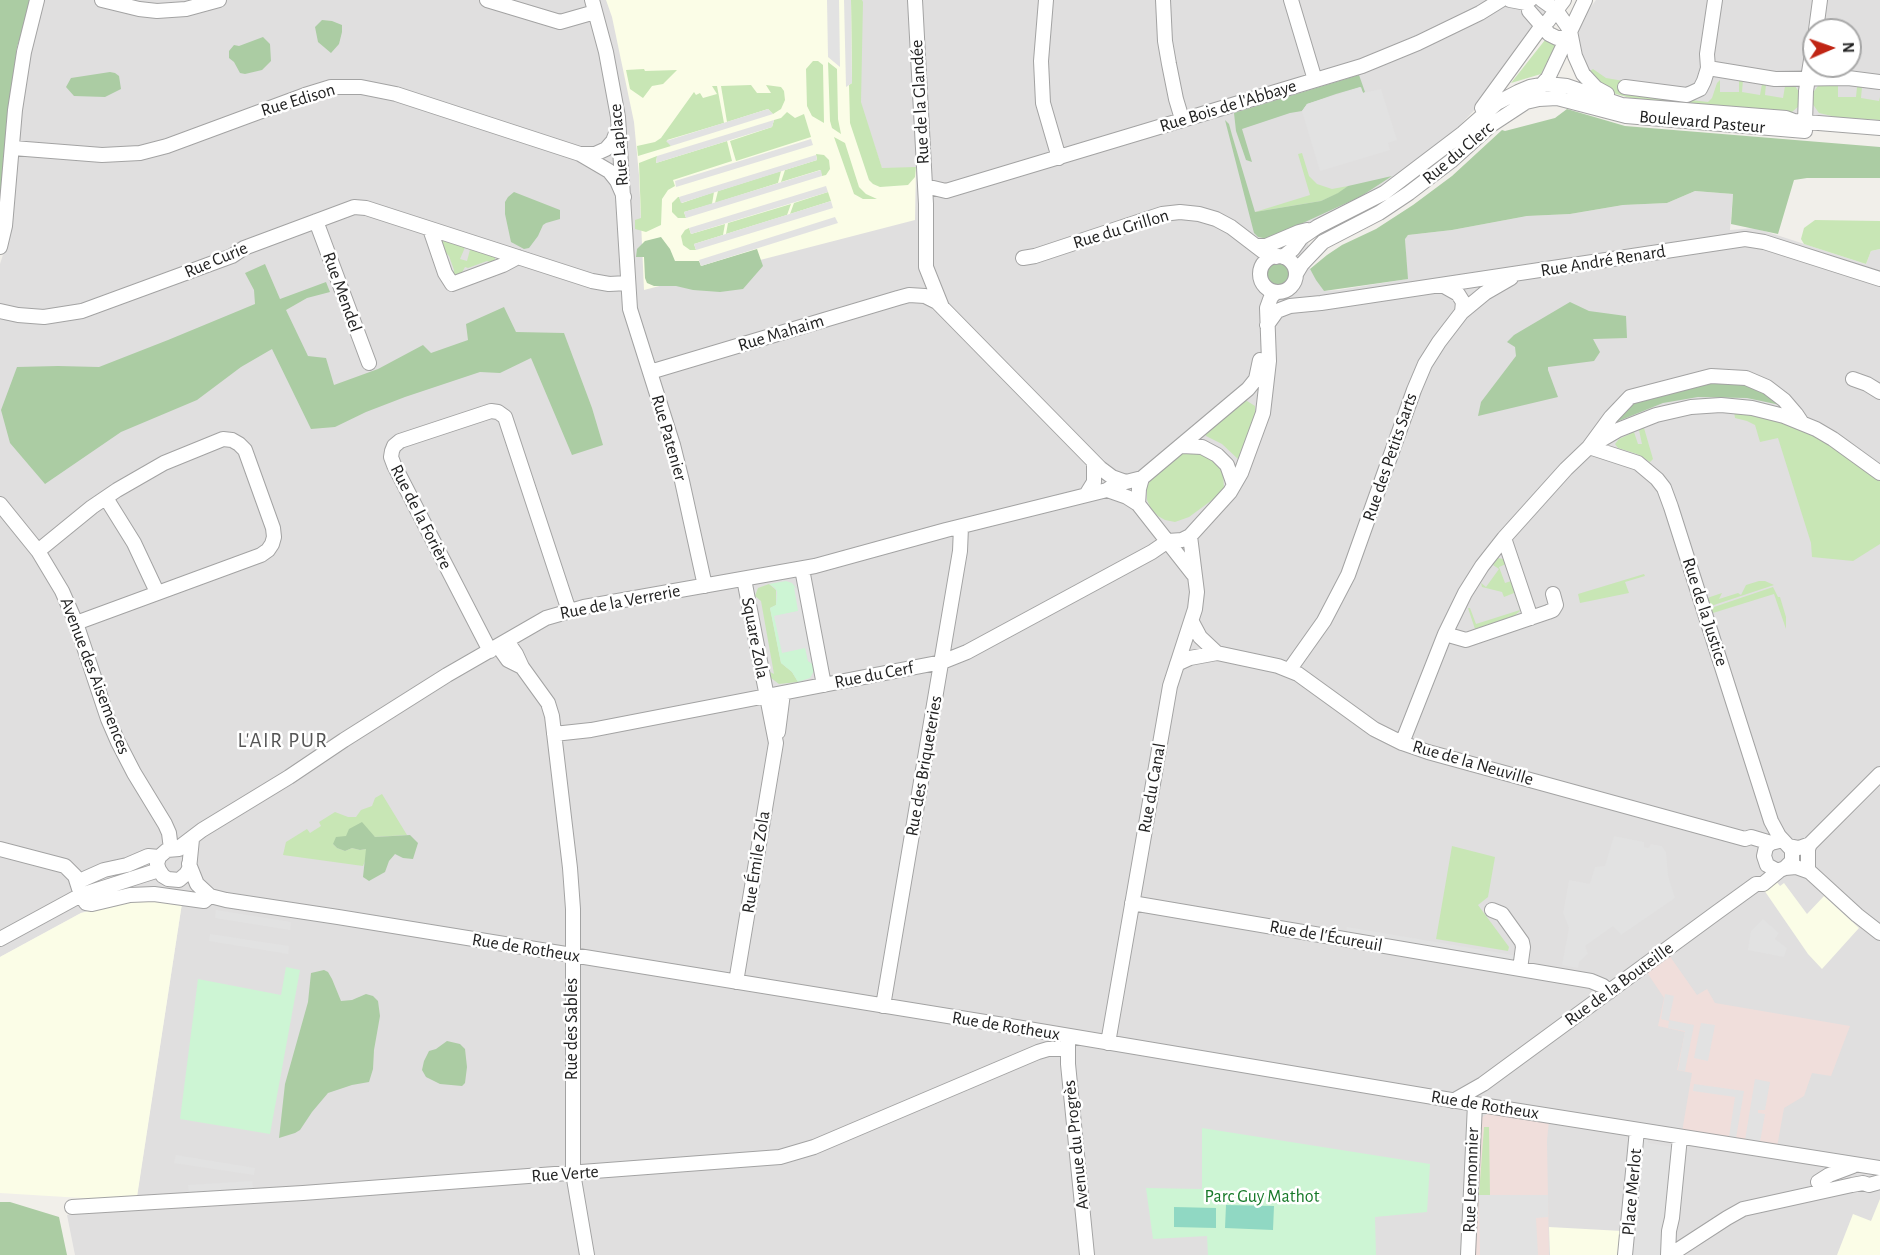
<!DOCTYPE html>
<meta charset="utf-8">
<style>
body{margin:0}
#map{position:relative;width:1880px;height:1255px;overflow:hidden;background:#f1efea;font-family:"Alegreya Sans",sans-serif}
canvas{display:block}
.north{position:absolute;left:1802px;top:18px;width:60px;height:60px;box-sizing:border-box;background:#fff;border:2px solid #a7a7a7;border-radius:50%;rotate:88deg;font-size:16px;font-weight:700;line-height:24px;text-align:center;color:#222}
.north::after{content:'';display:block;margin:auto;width:21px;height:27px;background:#c02514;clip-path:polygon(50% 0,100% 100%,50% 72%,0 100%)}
</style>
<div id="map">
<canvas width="1880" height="1255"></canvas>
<div class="north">N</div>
</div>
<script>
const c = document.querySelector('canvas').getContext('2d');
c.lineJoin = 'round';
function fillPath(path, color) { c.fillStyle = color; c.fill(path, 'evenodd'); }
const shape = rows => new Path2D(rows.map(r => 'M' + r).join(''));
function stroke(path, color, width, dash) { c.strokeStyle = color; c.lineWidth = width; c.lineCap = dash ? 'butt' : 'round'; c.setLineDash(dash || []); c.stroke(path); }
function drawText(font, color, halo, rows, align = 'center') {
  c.font = font + ' "Alegreya Sans",sans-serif'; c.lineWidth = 5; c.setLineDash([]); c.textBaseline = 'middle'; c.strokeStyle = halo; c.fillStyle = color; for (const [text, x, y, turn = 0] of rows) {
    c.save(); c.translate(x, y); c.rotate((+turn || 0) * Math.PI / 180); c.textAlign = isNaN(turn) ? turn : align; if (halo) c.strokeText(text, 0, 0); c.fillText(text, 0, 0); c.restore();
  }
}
fillPath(shape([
 [44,0,1556,0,1480,104,1446,140,1381,188,1307,226,1310,269,1324,291,1339,290,1407,279,1405,238,1408,235,1452,230,1527,216,1570,214,1623,205,1667,203,1695,191,1733,194,1730,230,1755,228,1866,264,1871,251,1880,249,1880,1255,75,1255,67,1215,135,1208,182,903,115,904,81,913,0,957,0,264,8,239,14,200,20,129,28,55],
 [1596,0,1880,0,1880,121,1634,99,1607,91,1591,76,1579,55,1575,35,1584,16],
 [1814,30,1850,30,1850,66,1814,66]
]), '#e0dfdf');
fillPath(shape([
 [1669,955,1697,995,1707,989,1715,1003,1850,1026,1831,1076,1812,1073,1804,1096,1784,1108,1777,1147,1682,1132,1692,1073,1677,1070,1685,1032,1658,1026,1664,998,1646,971],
 [1493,1113,1549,1120,1547,1141,1549,1255,1473,1255,1481,1118,1487,1114]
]), '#f0dedb');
fillPath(shape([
 [606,0,860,0,860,102,882,169,916,168,915,220,644,290,639,175,634,122,612,17],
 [1776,881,1780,886,1784,883,1807,914,1824,896,1859,928,1822,969,1808,954,1764,890],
 [157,899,182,903,137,1197,98,1199,0,1193,0,957,81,913,115,904],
 [1880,1199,1880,1255,1837,1255,1853,1214,1871,1221],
 [1549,1227,1622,1231,1620,1255,1550,1255]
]), '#fbfde7');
fillPath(shape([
 [851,0,862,0,863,2,861,102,882,168,916,167,915,177,908,185,880,187,873,184,869,180,850,123,849,85,852,83],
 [1545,40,1556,45,1541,74,1511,83],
 [813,61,818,61,823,65,824,123,812,116,807,106,806,69],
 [828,62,837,69,838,119,841,134,832,128,830,121],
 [644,69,645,71,677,70,663,84,652,86,643,98,630,89,626,70],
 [1593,69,1606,78,1624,81,1624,92,1708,102,1712,98,1717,83,1720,80,1720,92,1739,92,1739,80,1743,80,1742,92,1760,95,1762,84,1766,84,1765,95,1783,98,1785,86,1795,86,1801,95,1800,105,1792,112,1787,112,1638,100,1616,94,1608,90,1593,76,1590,71],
 [751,85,757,93,771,93,766,85,781,87,784,91,785,100,781,109,773,114,768,109,727,122,721,86],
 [712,86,717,86,724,123,667,140,671,146,638,156,637,146,655,142,661,138,694,92,696,95,700,93,703,98,717,94],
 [1818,86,1838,86,1838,97,1856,97,1857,87,1862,87,1861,98,1879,101,1880,97,1880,120,1836,117,1819,113,1812,103,1812,94],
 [787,112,795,118,804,114,811,137,736,161,730,141,772,127,774,120,781,118],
 [834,137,845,143,859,187,866,194,877,199,863,199,854,194],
 [727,141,732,161,673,180,675,186,668,190,662,199,661,225,646,232,635,229,635,220,641,218,639,163,657,156,656,163],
 [1302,153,1309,176,1317,184,1332,189,1348,186,1339,193,1321,201,1255,212,1310,195,1298,154],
 [816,154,824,155,829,160,830,169,826,175,822,176,820,170,781,182,785,170,817,160],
 [781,171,778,183,715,203,718,191],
 [714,192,712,204,684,212,686,218,678,218,672,212,672,203,678,197,679,197,682,203],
 [828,192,831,201,790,214,794,203],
 [791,204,787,215,726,234,728,223],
 [1815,220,1880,221,1880,249,1871,251,1866,264,1804,244,1801,239,1804,228],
 [725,224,723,235,694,244,696,250,690,250,683,245,681,236,685,230,689,228,691,234],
 [443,240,466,245,460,259,467,261,471,246,495,256,495,262,494,264,487,261,468,268,465,267,459,278,452,277,454,270,449,256,439,246],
 [1247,401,1255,406,1255,414,1238,459,1222,444,1206,436,1205,434,1242,402],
 [1734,411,1752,413,1795,425,1828,441,1880,480,1880,544,1853,561,1812,557,1811,543,1778,438,1760,442,1755,425,1747,421,1735,418],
 [1644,428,1653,459,1650,462,1637,454,1618,448,1615,444,1619,439,1634,432,1638,444,1642,444,1639,430],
 [1185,453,1195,453,1204,455,1215,462,1223,473,1224,488,1219,495,1189,517,1175,522,1165,520,1158,516,1151,509,1147,500,1147,487,1152,477,1176,456],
 [1498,558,1503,559,1506,564,1499,567,1505,583,1511,581,1520,611,1514,616,1475,629,1468,608,1470,608,1476,624,1520,610,1514,593,1504,597,1502,592,1482,587,1481,583,1486,587,1499,569,1493,565],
 [1644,574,1645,576,1625,582,1629,593,1580,603,1578,594],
 [1759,581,1765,581,1774,585,1711,606,1708,598,1710,597,1722,593,1719,599,1738,593,1741,595,1746,585],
 [769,584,776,590,776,605,770,608,781,663,792,672,798,682,779,684,771,678,770,672,774,674,761,601,755,596,758,588],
 [1773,587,1778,597,1780,597,1786,617,1786,629,1774,594,1713,613,1711,608],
 [382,794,407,835,375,837,369,832,346,836,333,844,337,848,345,851,352,848,360,850,366,849,366,859,363,866,283,855,286,842,307,829,310,833,321,826,319,822,335,812,348,817,356,817,361,810,372,806,375,798],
 [1452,846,1495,857,1488,897,1478,905,1509,947,1508,951,1436,939],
 [1484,1127,1489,1127,1490,1195,1479,1195]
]), '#c8e6b5');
fillPath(shape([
 [0,0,32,0,17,47,10,102,0,217],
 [322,20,332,21,342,25,342,32,339,44,331,53,318,42,315,27],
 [263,37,270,44,271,61,262,70,245,74,240,73,234,62,229,58,229,51,234,45,239,46],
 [110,72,115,73,119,76,121,89,105,97,74,96,66,87,71,78],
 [1359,75,1365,92,1363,93,1360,87,1336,94,1307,104,1302,111,1290,113,1242,129,1252,162,1246,160,1236,131,1234,113],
 [1567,109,1625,126,1880,147,1880,178,1807,178,1794,180,1778,234,1731,224,1733,194,1695,191,1667,203,1623,205,1570,214,1527,216,1452,230,1408,235,1405,239,1408,279,1324,291,1316,280,1310,269,1327,255,1342,245,1376,229,1413,205,1452,176,1502,130,1505,131,1555,118],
 [1225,120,1229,124,1232,135,1255,212,1321,201,1338,193,1348,186,1392,176,1360,197,1340,206,1268,239,1258,237,1254,233],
 [514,192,560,210,560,219,546,223,543,225,538,236,529,248,524,249,511,242,505,214,505,202,508,197],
 [661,237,670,249,675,261,699,261,701,266,757,249,763,266,743,289,720,292,693,290,676,286,654,286,647,283,645,278,644,257,636,257,637,249,645,241],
 '1265 274a13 13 0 1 1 26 0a13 13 0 1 1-26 0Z',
 [265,264,280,299,326,282,330,292,307,298,286,310,308,356,326,358,334,385,378,369,423,345,431,353,468,340,466,324,504,307,516,332,564,333,592,408,603,445,572,455,531,358,500,373,480,372,405,397,366,412,335,427,311,429,272,349,241,367,197,400,121,432,45,484,10,443,1,410,17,367,58,366,99,367,168,340,255,304,254,290,245,273],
 [1570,302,1589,311,1626,316,1627,338,1593,339,1600,352,1594,361,1548,367,1548,370,1558,397,1478,416,1481,402,1516,356,1515,347,1507,342,1514,335],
 [1713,381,1745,383,1767,393,1780,405,1747,398,1698,397,1663,403,1616,422,1630,403],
 [362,822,375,837,410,835,418,843,413,859,403,858,395,854,389,861,385,872,369,881,363,877,366,849,360,850,352,848,345,851,337,848,333,844,336,837,346,836,349,829],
 [324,970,328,972,332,979,341,1001,352,1000,366,994,373,996,378,1001,380,1016,374,1050,373,1069,369,1082,352,1085,328,1093,312,1112,300,1130,295,1133,279,1138,285,1084,308,1002,311,973],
 [447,1041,460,1044,465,1049,467,1067,465,1083,462,1086,440,1084,426,1077,422,1070,424,1061,429,1051,436,1049],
 [0,1202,10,1202,59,1217,67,1255,0,1255]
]), '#abcca3');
fillPath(shape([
 [786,581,792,583,798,590,795,588,799,611,775,616,806,648,808,661,813,664,814,671,810,678,798,682,792,672,781,663,770,608,776,605,777,592,775,588,769,584],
 [286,967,300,970,270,1134,180,1119,198,979,281,995],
 [1202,1128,1430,1164,1427,1212,1375,1217,1376,1255,1208,1255,1207,1236,1153,1239,1146,1188,1202,1189]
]), '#cdf5d4');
fillPath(shape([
 [1226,1205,1274,1206,1273,1230,1225,1228],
 [1174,1207,1216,1208,1216,1228,1174,1227]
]), '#90d8c3');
fillPath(shape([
 [827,0,839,0,840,67,828,57],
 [844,0,851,0,852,83,846,87],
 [1361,87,1363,93,1381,89,1397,140,1388,143,1390,150,1320,171,1302,111,1307,104],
 [768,109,773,114,671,146,666,141],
 [774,120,772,127,656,163,657,156],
 [811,139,813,145,676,187,675,181],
 [816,155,817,160,681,203,679,197],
 [821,170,822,176,686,218,684,212],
 [826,186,828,192,691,234,689,228],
 [831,201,833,208,696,250,694,244],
 [835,217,838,223,701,266,699,260],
 [794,587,802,592,817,667,808,661,805,648,782,653,774,616,798,611],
 [1614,836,1644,842,1644,847,1649,848,1651,844,1662,846,1666,852,1668,876,1675,898,1621,935,1613,926,1585,946,1588,954,1579,962,1578,968,1562,965,1569,928,1563,913,1569,880,1590,884,1595,867,1605,866],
 [216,910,291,922,290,930,215,918],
 [1763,919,1779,933,1775,939,1787,948,1784,957,1748,950,1751,931],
 [1347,927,1530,958,1529,966,1346,935],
 [210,934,289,946,288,954,209,941],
 [1665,994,1674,996,1669,1020,1694,1025,1685,1071,1678,1070,1685,1031,1668,1028,1669,1021,1661,1019],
 [1701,1023,1715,1025,1708,1061,1694,1058],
 [1755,1079,1770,1082,1765,1110,1758,1110,1758,1113,1765,1114,1760,1142,1745,1140],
 [1694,1084,1744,1091,1736,1138,1729,1137,1735,1097,1693,1091],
 [1644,1138,1648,1138,1648,1143,1673,1147,1664,1255,1630,1255,1641,1140],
 [176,1155,255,1168,254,1175,174,1163],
 [252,1181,253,1189,189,1194,188,1185],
 [1479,1195,1548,1195,1548,1217,1536,1218,1538,1255,1480,1255]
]), '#e2e2e2');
const minor = shape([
 [102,0,139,9,157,11,186,9,219,0],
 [487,0,560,22,595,12],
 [592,0,606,52,618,117,630,309,673,445,682,481,705,586],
 [915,0,926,204,926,267,942,307],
 [1046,0,1041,61,1043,103,1059,158],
 [1163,0,1165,41,1169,64,1176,99,1182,119],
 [1291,0,1315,80],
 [1510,0,1526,3,1530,0],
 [1542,0,1556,10,1570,30],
 [1529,11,1549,34,1557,38,1567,38],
 [1816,30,1820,0],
 [1570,31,1575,56,1583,74,1596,88,1607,94],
 [1708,68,1775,79,1848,78,1880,82],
 [1625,87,1687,95,1700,89,1704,81,1708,68,1707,54,1715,0],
 [1526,102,1539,99,1557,98,1626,116,1805,131],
 [1482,108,1541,27,1548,21,1564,0],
 [1805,122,1806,91,1814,41],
 [13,148,102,155,140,153,167,146,305,95,331,87,361,87,396,94,580,154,609,171,617,181,624,197],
 [582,154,595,154,606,149,613,141,618,128],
 [925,186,946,191,1362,66,1418,43,1480,13,1501,0],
 [316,221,369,363],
 [430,229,445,273,452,284,503,265,518,257],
 [1256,246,1266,246,1299,232,1307,230],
 [0,247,5,226,15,110,24,52,37,0],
 '1260 274a18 18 0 1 1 36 0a18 18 0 1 1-36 0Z',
 [1283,257,1293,249,1301,238,1317,227,1384,193,1463,133,1497,103,1518,92,1530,87,1547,84,1567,86,1622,105,1786,118,1794,121,1880,128],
 [1023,258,1035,256,1162,214,1180,212,1199,214,1216,219,1231,227,1265,253,1276,257],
 [1296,274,1302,264,1323,242,1379,213,1409,193,1451,161,1491,125,1526,102,1548,78,1585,0],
 [1442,285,1458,294,1463,302,1462,312],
 [0,311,18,315,44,317,82,311,232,256,244,248,354,207,366,208,592,281,609,284,628,283],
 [1267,325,1277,311,1290,306,1321,303,1745,239,1764,242,1880,279],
 [650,372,898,298,909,295,925,296,937,302,1100,468,1112,477,1126,482],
 [1853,379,1867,384,1880,392],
 [1182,446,1202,447,1217,455,1227,465,1234,485],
 [1107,490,1127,497,1138,504,1193,574],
 [1086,495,1094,482,1094,462],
 [106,498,134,543,157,592],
 [0,504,38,551,62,591,76,623,108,719,118,742,134,773,165,824,169,833,171,849],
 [1138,504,1139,489,1142,478,1248,389,1256,379,1260,360],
 [1504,538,1531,618],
 [1168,541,1182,540,1190,536,1230,492,1241,473,1263,413,1269,361,1267,308,1271,297,1276,292],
 [38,551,92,507,117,490,164,463,223,439,232,440,239,444,245,450,273,528,274,537,272,544,268,550,261,555,76,623],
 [802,569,824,685],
 [1192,622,1200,637,1217,653],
 [1445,634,1466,640,1548,612,1553,610,1556,605,1553,594],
 [507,641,516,654,522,667,548,703,552,716,570,868,573,909,573,1173,587,1255],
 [498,646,508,660,522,667],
 [490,651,394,465,391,457,392,451,394,446,400,441,491,411,498,412,505,417,569,611],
 [1177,664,1190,658,1217,653,1278,666,1298,674,1374,729,1402,743,1428,752,1745,839,1751,837,1771,843],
 [1290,669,1324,621,1348,575,1414,390,1425,364,1439,342,1462,312,1485,293,1511,278],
 [778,732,783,693],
 [554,734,591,730,942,662,967,652,1152,552,1168,541],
 [1402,743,1445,634,1465,593,1482,566,1504,538,1566,469,1589,447,1618,430,1656,415,1691,407,1721,405,1752,408,1784,416,1816,429,1833,439,1880,473],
 [1779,841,1771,843,1766,847,1764,856,1767,865,1776,870,1780,870],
 [1789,846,1799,848,1810,844,1880,774],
 [0,849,65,866,75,876,81,895,86,903,92,904,130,895,154,894,204,901,210,896],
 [177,849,202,830,289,777,344,740,447,675,546,618,584,607,815,566,946,530,1107,490,1114,485,1142,478],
 [179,849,167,850,159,857,157,864,159,870,163,876,168,879,179,880,186,874,189,869,192,839],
 [189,864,197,884,210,896,226,900,338,917,1022,1028,1475,1104,1880,1168],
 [1785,868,1796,867,1810,872,1857,915,1880,933],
 [1808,868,1808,849,1810,844],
 [77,882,104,870,127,865,148,856,159,857],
 [1132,903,1591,981,1603,986,1609,992],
 [1492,910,1502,914,1522,942,1523,947,1520,969],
 [0,939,81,895,159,870],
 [736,982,776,743,744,579],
 [883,1006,960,551,961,527],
 [1068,1042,1068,1064,1087,1255],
 [1108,1043,1170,686,1195,609,1197,592,1190,536],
 [1453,1101,1483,1084,1716,913,1756,884,1763,884,1780,870,1785,868,1792,861,1792,850,1779,836,1771,821,1671,507,1664,488,1657,479,1638,463,1589,447,1611,417,1630,397,1711,376,1746,378,1767,387,1784,400,1796,414,1802,423],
 [1818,1182,1829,1175,1853,1166],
 [72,1207,303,1193,780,1157,814,1147,1038,1052,1048,1049,1066,1049],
 [1468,1255,1475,1104],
 [1625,1255,1637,1130],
 [1668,1255,1669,1231,1672,1218,1680,1137],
 [1670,1255,1727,1218,1743,1209,1852,1185,1863,1183,1869,1185,1880,1182]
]);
stroke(minor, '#a3a3a3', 16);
stroke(minor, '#fff', 14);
drawText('18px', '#222', '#fff', [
 ["Rue Edison",298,100,-17],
 ["Rue de la Glandée",920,102,-93],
 ["Rue Bois de l'Abbaye",1228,106,-17],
 ["Boulevard Pasteur",1702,122,5],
 ["Rue Laplace",619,145,-95],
 ["Rue du Clerc",1458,153,-40],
 ["Rue du Grillon",1121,229,-17],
 ["Rue Curie",216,260,-23],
 ["Rue André Renard",1603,261,-9],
 ["Rue Mendel",342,292,70],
 ["Rue Mahaim",781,333,-17],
 ["Rue Patenier",669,438,74],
 ["Rue des Petits Sarts",1390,457,-71],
 ["Rue de la Forière",421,517,63],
 ["Rue de la Verrerie",620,602,-11],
 ["Rue de la Justice",1705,612,72],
 ["Square Zola",755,638,79],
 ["Rue du Cerf",874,675,-11],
 ["Avenue des Aisemences",95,676,69],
 ["Rue de la Neuville",1473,763,16],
 ["Rue des Briqueteries",924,766,-80],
 ["Rue du Canal",1152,788,-80],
 ["Rue Émile Zola",756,862,-81],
 ["Rue de l'Écureuil",1326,936,10],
 ["Rue de Rotheux",526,948,9],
 ["Rue de la Bouteille",1619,984,-36],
 ["Rue de Rotheux",1006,1026,9],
 ["Rue des Sables",572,1029,-90],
 ["Rue de Rotheux",1485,1105,9],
 ["Avenue du Progrès",1076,1145,-96],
 ["Rue Verte",565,1174,-4],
 ["Rue Lemonnier",1471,1180,-88],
 ["Place Merlot",1632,1192,-85]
]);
drawText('18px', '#177929', '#fff', [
 ["Parc Guy Mathot",1262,1197]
]);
c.letterSpacing = '1.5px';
drawText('21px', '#555', '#fff', [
 ["L'AIR PUR",283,741]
]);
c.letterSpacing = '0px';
</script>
